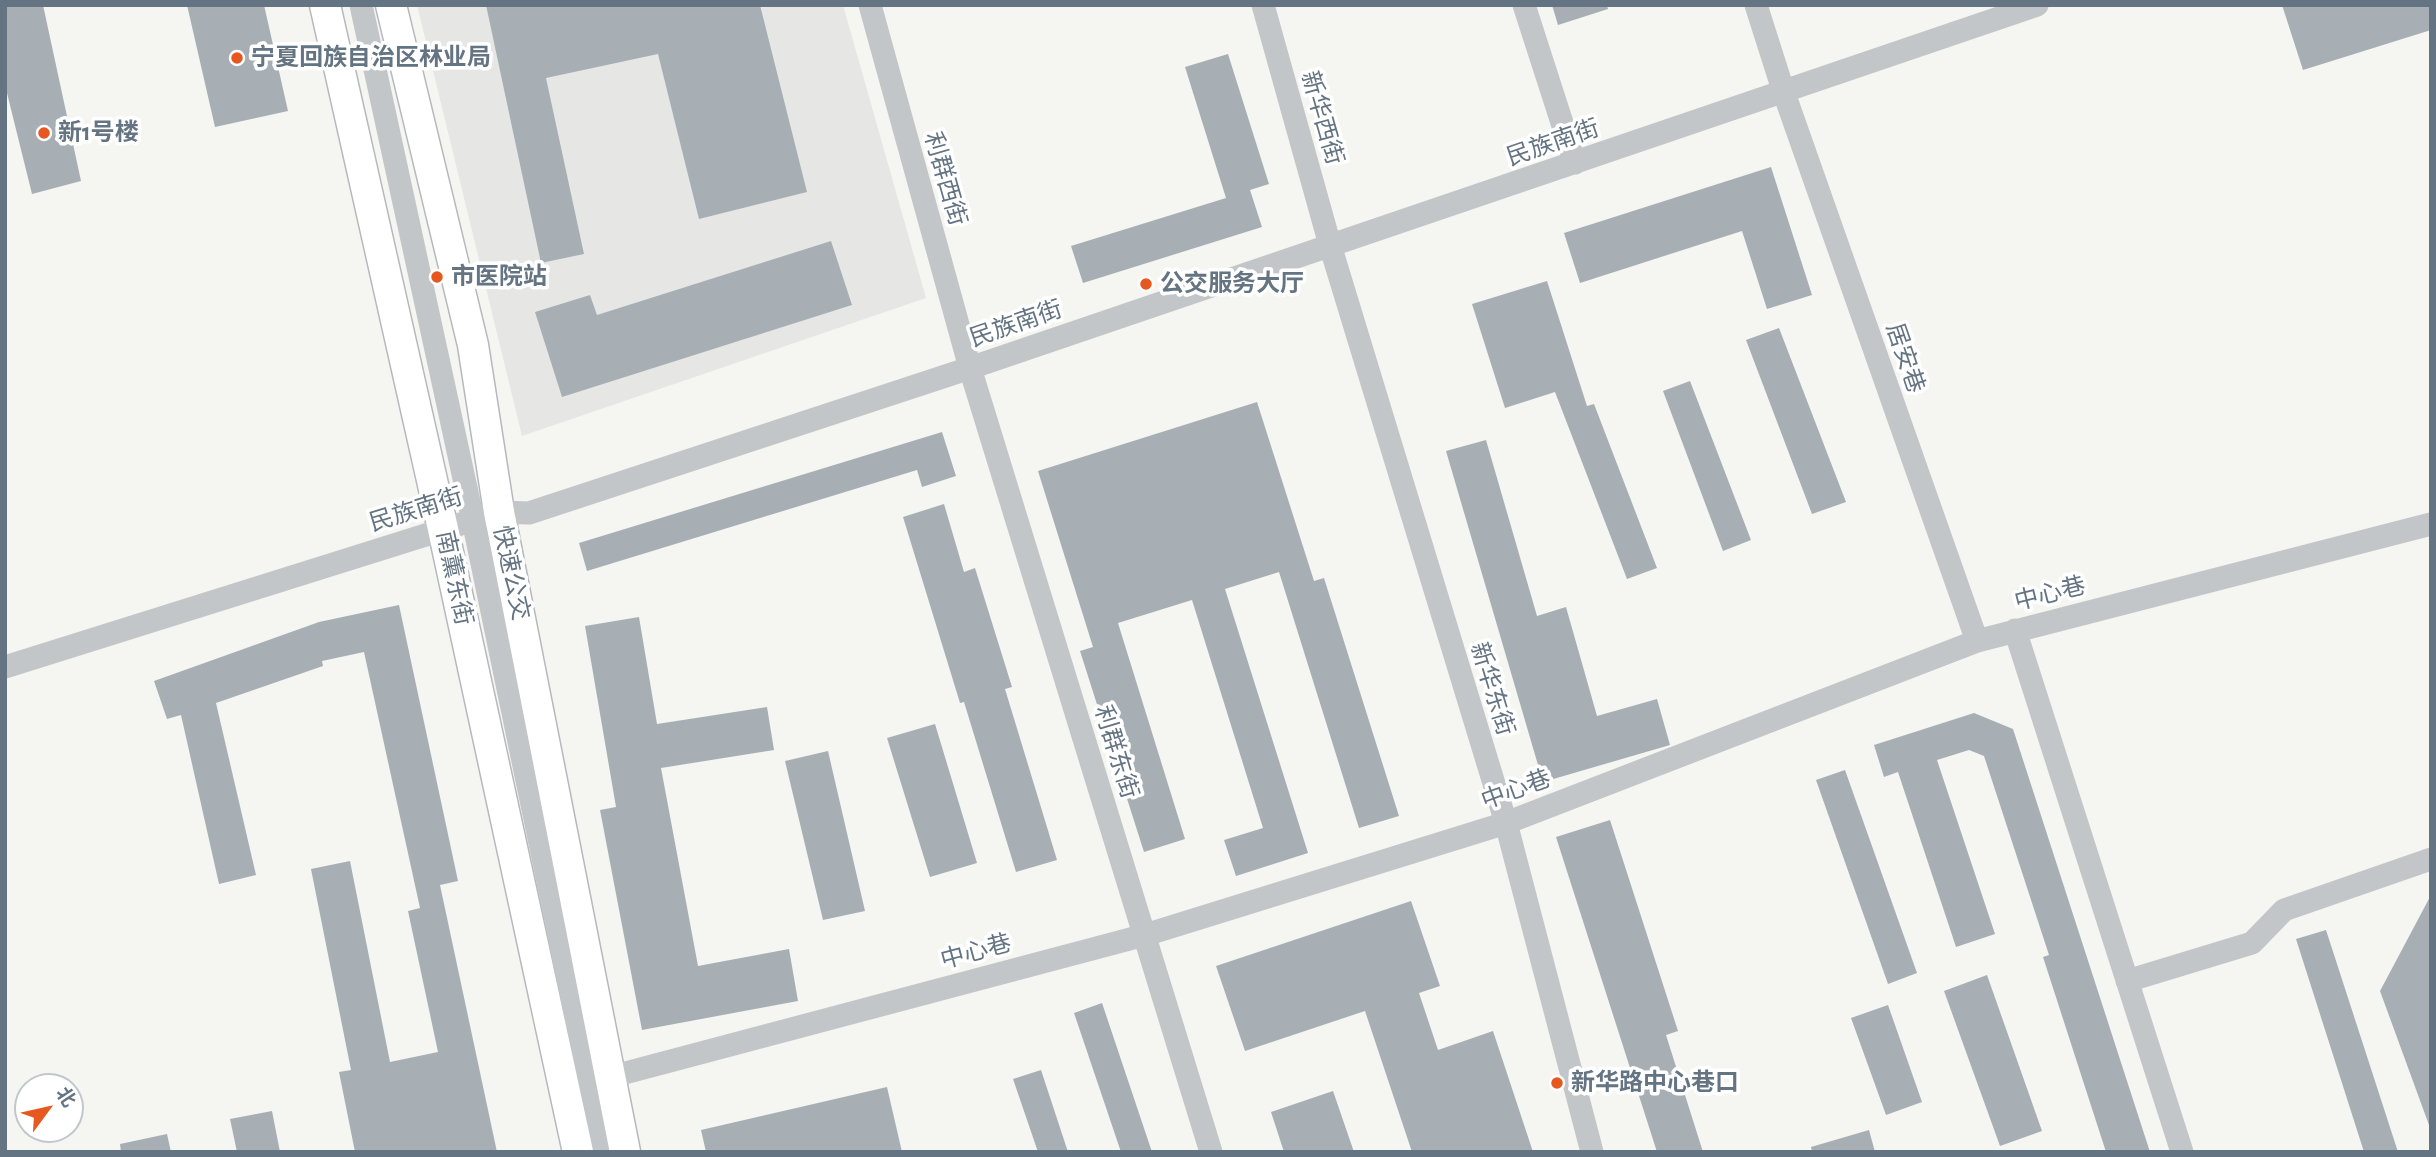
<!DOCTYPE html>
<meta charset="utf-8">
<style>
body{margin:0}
#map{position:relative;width:2436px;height:1157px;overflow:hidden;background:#f5f5f1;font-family:"Alegreya Sans","Noto Sans SC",sans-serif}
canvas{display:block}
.frame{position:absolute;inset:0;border:7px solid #647483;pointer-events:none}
.north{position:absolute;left:14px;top:1073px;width:70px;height:70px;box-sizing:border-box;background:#fff;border:2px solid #c1c7cd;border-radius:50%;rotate:57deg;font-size:19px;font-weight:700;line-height:28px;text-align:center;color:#647483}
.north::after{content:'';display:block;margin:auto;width:24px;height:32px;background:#e75720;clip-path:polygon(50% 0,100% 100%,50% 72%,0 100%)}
</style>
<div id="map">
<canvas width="2436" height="1157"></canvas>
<div class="frame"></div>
<div class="north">北</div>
</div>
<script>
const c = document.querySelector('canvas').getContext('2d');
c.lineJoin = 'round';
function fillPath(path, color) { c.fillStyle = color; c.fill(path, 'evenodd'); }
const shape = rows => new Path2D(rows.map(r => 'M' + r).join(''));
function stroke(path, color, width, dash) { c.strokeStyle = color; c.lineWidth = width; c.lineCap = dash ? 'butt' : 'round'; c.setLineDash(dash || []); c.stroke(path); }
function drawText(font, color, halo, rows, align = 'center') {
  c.font = font + ' "Alegreya Sans","Noto Sans SC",sans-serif'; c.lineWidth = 7; c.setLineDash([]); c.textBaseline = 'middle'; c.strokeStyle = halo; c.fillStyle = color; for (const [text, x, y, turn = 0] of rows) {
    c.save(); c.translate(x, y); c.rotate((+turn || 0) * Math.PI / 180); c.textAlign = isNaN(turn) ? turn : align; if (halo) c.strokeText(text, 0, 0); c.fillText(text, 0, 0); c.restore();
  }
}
fillPath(shape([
 [417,5,843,5,926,298,522,436]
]), '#e6e7e5');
fillPath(shape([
 [5,5,43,5,81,181,32,194,5,85],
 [187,5,264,5,288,111,215,127],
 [486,5,760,5,807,192,699,219,658,54,546,78,584,254,541,263],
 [1552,5,1607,5,1608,9,1558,25],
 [2282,5,2431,5,2431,30,2303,70],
 [1228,54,1269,184,1250,190,1262,227,1083,283,1071,246,1226,198,1185,67],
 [1771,167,1812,295,1767,309,1742,231,1580,283,1564,233],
 [831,241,852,305,562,397,535,312,590,295,597,315],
 [1547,281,1587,406,1594,404,1657,568,1627,579,1555,392,1505,408,1472,304],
 [1779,328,1846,502,1812,514,1746,340],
 [1690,381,1751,540,1723,551,1663,391],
 [1257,402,1314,581,1324,578,1399,816,1359,828,1279,572,1225,589,1308,853,1236,876,1224,840,1263,828,1192,600,1118,623,1185,839,1144,852,1080,651,1093,647,1038,471],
 [942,432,956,476,922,487,917,470,587,571,579,543],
 [1486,440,1537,616,1566,607,1597,716,1657,699,1670,745,1543,782,1446,451],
 [944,504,964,572,975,568,1012,687,1005,689,1057,860,1016,872,964,702,960,703,903,517],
 [399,605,458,881,440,885,497,1152,355,1152,339,1072,351,1070,311,869,350,861,390,1062,438,1052,408,911,420,908,364,652,322,661,323,666,216,703,256,875,219,884,181,715,167,719,154,681,319,622],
 [639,617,657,724,767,707,774,750,661,768,698,966,789,949,798,1001,642,1030,600,810,616,807,585,626],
 [1974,713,2013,729,2150,1152,2106,1152,2043,957,2049,955,1984,756,1969,750,1937,760,1995,934,1956,947,1898,772,1884,777,1874,745],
 [935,724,977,863,930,877,887,738],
 [828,751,865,911,823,920,785,761],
 [1845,770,1917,973,1888,984,1816,780],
 [1610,820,1678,1031,1666,1035,1703,1152,1657,1152,1556,837],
 [2431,895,2431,1125,2429,1125,2380,991],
 [1411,901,1440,986,1419,993,1438,1050,1493,1031,1533,1152,1412,1152,1365,1011,1245,1051,1216,966],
 [2326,930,2398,1152,2364,1152,2296,939],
 [1987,975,2042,1131,2000,1146,1944,991],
 [1102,1003,1152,1152,1121,1152,1074,1013],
 [1888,1005,1922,1102,1886,1115,1851,1018],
 [1041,1070,1068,1152,1038,1152,1013,1079],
 [887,1087,902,1152,706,1152,701,1130],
 [1333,1091,1354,1152,1284,1152,1271,1112],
 [272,1111,280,1152,237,1152,230,1119],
 [1869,1130,1875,1152,1812,1152,1811,1147],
 [167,1134,171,1152,121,1152,120,1144]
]), '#a7afb5');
const major = shape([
 [325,5,443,529,578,1152],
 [391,5,473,345,499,512,625,1152]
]);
stroke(major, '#b5b9bd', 33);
stroke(shape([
 [361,5,473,520,604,1152],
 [870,5,970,368,1211,1152],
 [1263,5,1330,245,1506,823,1592,1152],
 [1524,5,1575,163],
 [1756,5,1784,93,1977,641],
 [2015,630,2182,1152],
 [5,667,499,512,529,513,970,368,2037,5],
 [2127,981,2252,943,2284,910,2431,859],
 [610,1077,1145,935,1506,823,1977,641,2431,524]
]), '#c2c6c9', 23);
stroke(major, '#fff', 30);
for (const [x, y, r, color] of [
 [237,58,7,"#e75720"],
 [44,133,7,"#e75720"],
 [437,277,7,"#e75720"],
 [1146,284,7,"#e75720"],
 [1557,1083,7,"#e75720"]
]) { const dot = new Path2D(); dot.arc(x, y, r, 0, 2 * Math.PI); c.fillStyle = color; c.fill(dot); stroke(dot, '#fff', 2.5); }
drawText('bold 24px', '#647483', '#fff', [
 ["宁夏回族自治区林业局",251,58],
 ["新1号楼",58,133],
 ["市医院站",451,277],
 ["公交服务大厅",1160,284],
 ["新华路中心巷口",1571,1083]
], 'left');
drawText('24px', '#647483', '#fff', [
 ["新华西街",1322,118,74],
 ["民族南街",1553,143,-19],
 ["利群西街",945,179,74],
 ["民族南街",1016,324,-19],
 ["居安巷",1905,358,71],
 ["民族南街",416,510,-17],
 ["快速公交",511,573,78],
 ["南薰东街",454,578,78],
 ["中心巷",2050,594,-14],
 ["新华东街",1492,689,73],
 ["利群东街",1116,752,73],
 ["中心巷",1516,790,-20],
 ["中心巷",976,952,-15]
]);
</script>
